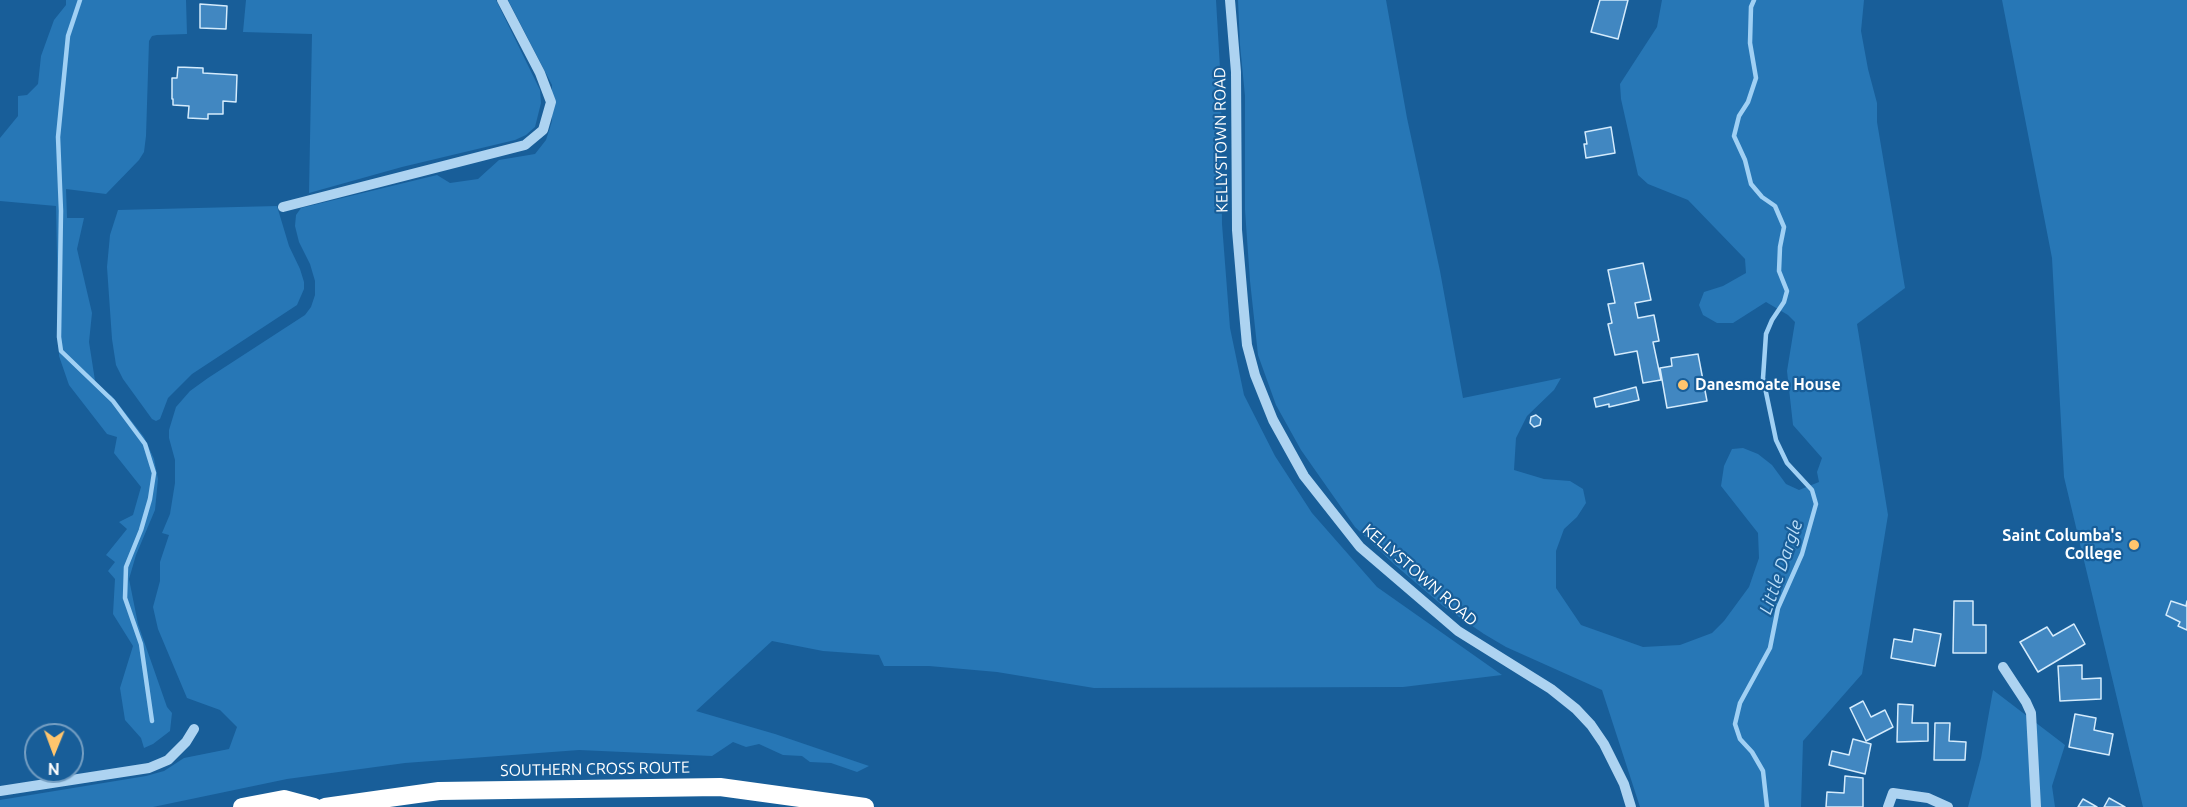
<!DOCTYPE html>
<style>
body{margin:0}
#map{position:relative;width:2187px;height:807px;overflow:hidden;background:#185e99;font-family:Ubuntu,sans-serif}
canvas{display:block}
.north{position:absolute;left:24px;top:723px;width:60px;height:60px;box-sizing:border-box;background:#185e99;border:2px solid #749ec2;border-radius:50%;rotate:181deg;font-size:16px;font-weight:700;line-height:24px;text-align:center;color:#fff}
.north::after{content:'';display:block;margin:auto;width:21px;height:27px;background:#ffc56d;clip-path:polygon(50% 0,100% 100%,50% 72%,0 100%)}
</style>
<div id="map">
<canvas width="2187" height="807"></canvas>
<div class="north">N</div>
</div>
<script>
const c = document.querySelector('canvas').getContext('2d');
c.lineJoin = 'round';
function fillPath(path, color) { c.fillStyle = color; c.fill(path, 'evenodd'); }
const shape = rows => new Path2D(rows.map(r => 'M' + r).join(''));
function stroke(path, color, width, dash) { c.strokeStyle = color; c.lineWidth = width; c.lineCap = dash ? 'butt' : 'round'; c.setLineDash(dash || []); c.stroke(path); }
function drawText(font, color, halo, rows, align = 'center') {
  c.font = font + ' Ubuntu,sans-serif'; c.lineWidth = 4.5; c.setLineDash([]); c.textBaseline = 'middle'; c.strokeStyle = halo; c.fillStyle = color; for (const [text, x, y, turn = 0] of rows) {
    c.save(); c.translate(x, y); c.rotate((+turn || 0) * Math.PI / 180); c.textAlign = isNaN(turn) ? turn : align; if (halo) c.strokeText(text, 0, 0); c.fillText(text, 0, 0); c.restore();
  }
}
fillPath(shape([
 [66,0,186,0,187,34,157,35,152,36,149,41,146,136,144,152,139,160,106,194,66,189,67,218,84,218,77,249,92,313,89,342,96,387,112,396,144,437,154,459,158,479,155,510,136,555,129,579,138,624,167,707,172,713,170,731,153,744,144,748,141,738,125,720,120,688,133,646,113,614,115,579,108,571,115,562,106,555,127,529,119,522,133,515,141,487,114,453,117,437,107,434,69,385,59,356,56,206,0,201,0,138,18,116,18,96,27,95,38,84,41,56,54,20,66,5],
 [246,0,496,0,540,90,541,103,535,127,526,135,515,140,402,167,309,193,312,34,243,32],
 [508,0,1216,0,1221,85,1222,224,1230,328,1244,395,1275,456,1312,513,1377,587,1502,675,1403,687,1094,688,997,672,929,666,884,666,879,655,823,651,772,641,696,711,775,734,869,766,857,772,831,763,810,762,802,756,783,755,759,744,746,747,733,742,712,756,579,750,405,763,287,779,153,807,0,807,0,800,146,776,164,771,184,758,229,749,237,727,220,710,187,698,158,629,153,607,160,581,160,562,169,535,162,533,170,514,175,483,175,460,169,438,169,430,176,407,190,391,208,378,305,315,311,307,315,295,315,281,310,264,299,242,295,226,296,215,301,208,437,175,450,183,478,179,499,160,535,154,546,140,552,121,552,85],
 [1238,0,1386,0,1407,118,1440,271,1463,398,1561,378,1554,390,1527,416,1516,438,1514,470,1544,479,1570,481,1583,489,1586,503,1577,517,1564,529,1556,551,1556,588,1581,625,1643,647,1680,645,1712,633,1724,621,1749,587,1759,558,1758,533,1721,486,1724,466,1732,449,1743,448,1758,454,1772,465,1786,484,1799,490,1819,482,1817,472,1822,458,1793,425,1787,371,1795,322,1788,315,1766,302,1733,323,1717,323,1703,315,1699,305,1704,292,1723,286,1746,273,1745,259,1688,200,1648,184,1638,175,1621,99,1620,84,1657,27,1662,0,1864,0,1861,31,1868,69,1877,103,1877,122,1905,288,1857,324,1888,515,1862,674,1803,741,1801,807,1640,807,1602,690,1506,647,1484,634,1443,606,1395,565,1355,527,1301,450,1276,405,1258,355,1250,281,1245,210,1245,96,1240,45],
 [2002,0,2187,0,2187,807,2143,807,2064,477,2052,258],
 [277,206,289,246,300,269,304,282,304,289,297,305,192,374,168,398,160,419,156,421,152,419,123,379,116,365,112,339,107,267,110,235,118,210],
 [1993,690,2065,745,2052,786,2055,807,1968,807,1981,758]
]), '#2777b6');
stroke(shape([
 [80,0,68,36,58,137,61,211,59,337,61,351,113,401,145,444,154,473,150,499,141,530,126,567,125,598,141,644,152,721],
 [1754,0,1751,7,1750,43,1756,78,1748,102,1739,116,1734,136,1745,160,1751,184,1762,197,1775,206,1784,227,1780,247,1779,271,1787,291,1784,302,1772,320,1766,334,1763,378,1776,440,1787,463,1812,490,1816,504,1802,554,1778,608,1770,648,1740,703,1735,724,1740,739,1752,752,1763,771,1767,807]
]), '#a0d0f4', 4.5);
const building = shape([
 [1600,0,1628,0,1618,39,1591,32,1600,0],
 [200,4,227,6,226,29,200,28,200,4],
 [178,67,203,68,203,73,237,75,236,102,223,101,223,114,208,114,208,119,188,118,189,106,173,105,173,99,172,99,172,78,177,78,178,67],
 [1611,127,1615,153,1586,158,1584,144,1587,144,1585,132,1611,127],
 [1643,263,1651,300,1635,303,1638,318,1654,315,1659,341,1653,342,1661,380,1643,383,1637,351,1615,355,1608,324,1612,323,1608,304,1615,303,1608,270,1643,263],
 [1698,354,1707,401,1667,408,1660,368,1672,366,1671,358,1698,354],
 [1636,387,1639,400,1609,407,1609,404,1596,407,1594,398,1636,387],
 [1536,415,1541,419,1540,425,1534,427,1530,423,1531,417,1536,415],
 [1954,601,1973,601,1973,625,1986,625,1986,653,1953,653,1954,601],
 [2171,601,2186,606,2187,601,2187,630,2178,626,2180,622,2166,615,2171,601],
 [2074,624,2085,644,2038,672,2020,642,2047,627,2053,636,2074,624],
 [1914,629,1941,634,1935,666,1891,658,1894,639,1912,642,1914,629],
 [2082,665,2082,679,2101,678,2101,699,2060,701,2058,666,2082,665],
 [1863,701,1871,717,1885,710,1893,727,1866,741,1850,708,1863,701],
 [1898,704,1913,705,1912,723,1928,723,1928,741,1897,742,1898,704],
 [2075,714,2096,718,2094,730,2113,734,2109,755,2069,747,2075,714],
 [1935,723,1950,723,1949,741,1966,742,1965,760,1934,760,1935,723],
 [1853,739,1871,744,1865,774,1829,765,1832,751,1849,755,1853,739],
 [1845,776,1863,778,1863,807,1826,807,1827,792,1844,793,1845,776],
 [2109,798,2125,807,2104,807,2109,798],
 [2083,799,2097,807,2078,807,2083,799]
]);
fillPath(building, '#4187c1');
stroke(building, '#d4ebfc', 1.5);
stroke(shape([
 [1230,0,1236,72,1237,230,1243,301,1247,345,1255,375,1273,420,1304,476,1360,547,1458,631,1551,689,1576,709,1591,725,1604,744,1624,784,1631,807],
 [283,207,525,145,543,130,551,102,540,73,502,0],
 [2003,667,2026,702,2031,713,2036,807],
 [0,791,149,768,168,760,186,742,194,729],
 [1888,807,1893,793,1928,798,1948,807]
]), '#add3f1', 10);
stroke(shape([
 [242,807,284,799,314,807],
 [325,807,439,791,720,787,865,807]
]), '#fff', 18);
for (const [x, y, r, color] of [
 [1683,385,6,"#ffc56d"],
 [2134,545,6,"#ffc56d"]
]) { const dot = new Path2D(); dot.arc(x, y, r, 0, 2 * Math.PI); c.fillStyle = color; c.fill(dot); stroke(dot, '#185e99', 2); }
drawText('16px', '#fff', '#185e99', [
 ["KELLYSTOWN ROAD",1221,140,-91],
 ["KELLYSTOWN ROAD",1420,575,41],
 ["SOUTHERN CROSS ROUTE",595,769,-1]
]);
drawText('bold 16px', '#fff', '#185e99', [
 ["Danesmoate House",1695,385],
 ["Saint Columba's",2122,536,"right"],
 ["College",2122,554,"right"]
], 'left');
drawText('italic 18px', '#b9ddf8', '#185e99', [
 ["Little Dargle",1781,567,-71]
]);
</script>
